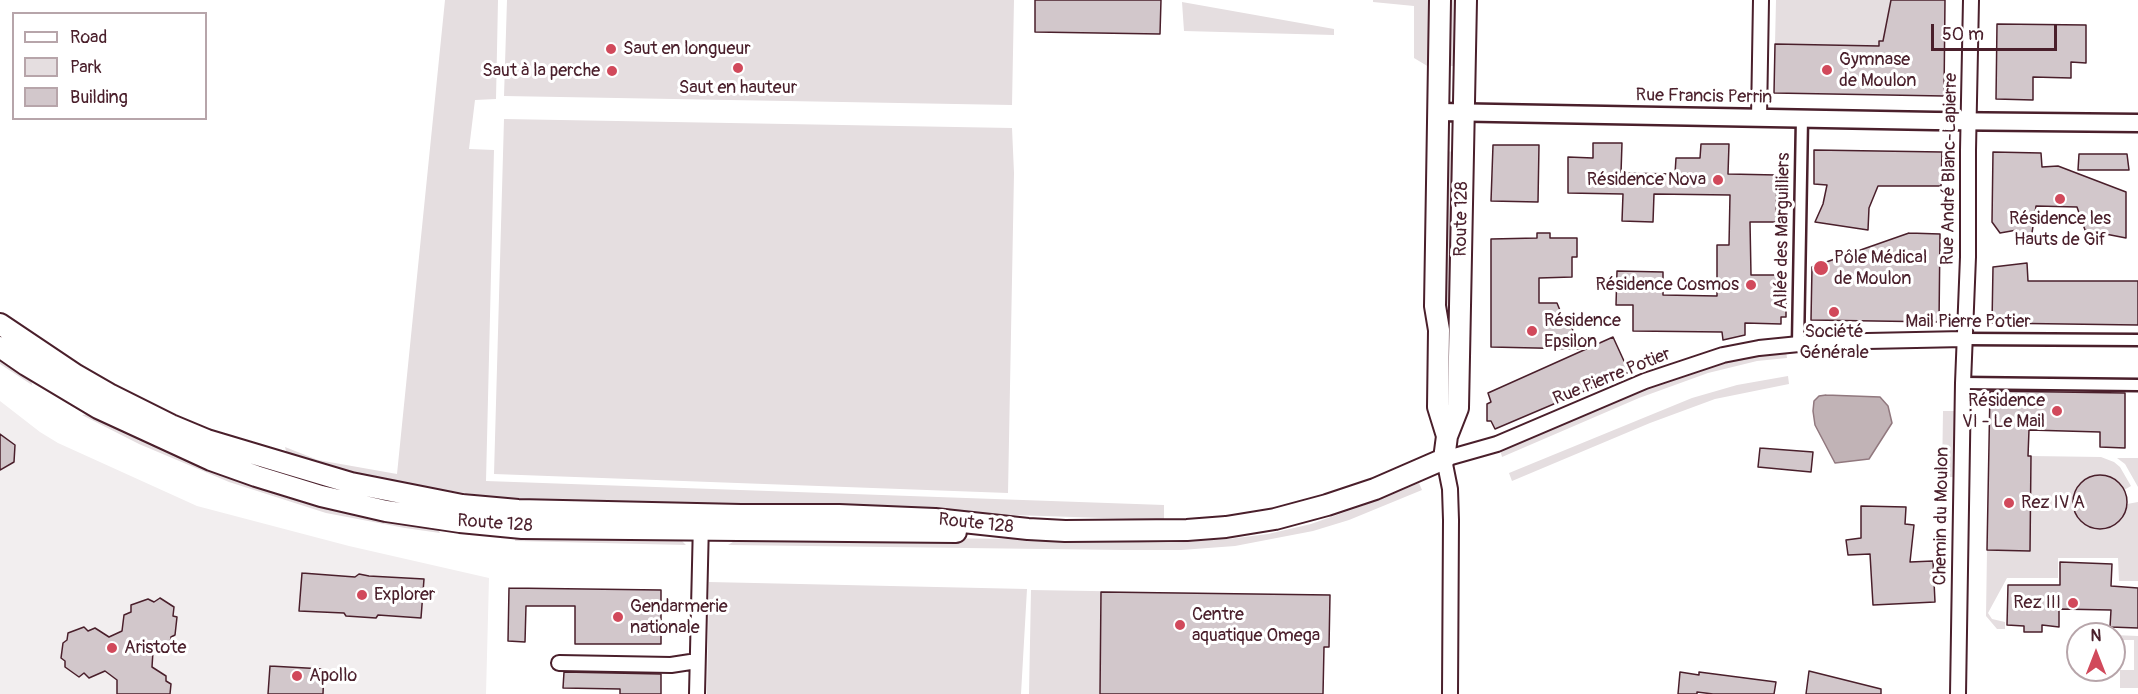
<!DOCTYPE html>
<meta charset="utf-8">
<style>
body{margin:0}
#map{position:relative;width:2138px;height:694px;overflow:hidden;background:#fff;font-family:Pangolin,sans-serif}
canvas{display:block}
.legend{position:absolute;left:12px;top:12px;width:195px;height:108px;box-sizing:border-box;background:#fff;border:2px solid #b7a5aa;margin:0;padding:8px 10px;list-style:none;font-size:18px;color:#4a1f2b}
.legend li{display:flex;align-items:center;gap:12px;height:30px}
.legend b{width:30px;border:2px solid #b7a5aa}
.north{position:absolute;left:2066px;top:622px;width:60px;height:60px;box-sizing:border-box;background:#fff;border:2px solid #b7a5aa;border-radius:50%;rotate:0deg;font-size:16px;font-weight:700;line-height:24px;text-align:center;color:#4a1f2b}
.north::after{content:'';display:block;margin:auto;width:21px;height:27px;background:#d1495b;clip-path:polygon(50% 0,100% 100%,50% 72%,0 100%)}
.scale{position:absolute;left:1931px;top:24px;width:126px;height:27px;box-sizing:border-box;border:3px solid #4a1f2b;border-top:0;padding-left:8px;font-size:18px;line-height:21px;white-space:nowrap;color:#4a1f2b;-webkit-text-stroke:4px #fff;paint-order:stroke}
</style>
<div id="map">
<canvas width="2138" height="694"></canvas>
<ul class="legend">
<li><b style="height:8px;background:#fff"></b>Road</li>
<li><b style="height:16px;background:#e5dee0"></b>Park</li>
<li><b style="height:16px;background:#d2c7cb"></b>Building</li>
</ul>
<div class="north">N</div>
<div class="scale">50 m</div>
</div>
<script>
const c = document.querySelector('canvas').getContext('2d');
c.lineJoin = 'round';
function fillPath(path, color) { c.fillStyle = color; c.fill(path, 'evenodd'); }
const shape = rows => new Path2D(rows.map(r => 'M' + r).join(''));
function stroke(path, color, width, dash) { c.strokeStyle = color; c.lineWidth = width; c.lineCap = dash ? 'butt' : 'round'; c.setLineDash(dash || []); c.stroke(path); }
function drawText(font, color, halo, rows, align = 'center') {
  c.font = font + ' Pangolin,sans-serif'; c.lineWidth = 6; c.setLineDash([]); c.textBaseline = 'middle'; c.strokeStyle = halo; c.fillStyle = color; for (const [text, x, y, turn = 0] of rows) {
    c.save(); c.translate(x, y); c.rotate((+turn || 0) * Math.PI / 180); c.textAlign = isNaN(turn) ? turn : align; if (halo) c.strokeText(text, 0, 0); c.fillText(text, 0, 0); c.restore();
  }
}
fillPath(shape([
 [0,401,40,432,58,443,197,506,349,546,489,578,486,694,0,694]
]), '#f2eeef');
fillPath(shape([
 [445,0,498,0,496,99,475,100,469,149,494,150,486,481,1164,505,1164,520,501,498,394,483,288,459,285,447,318,460,397,474],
 [507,0,1014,0,1012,105,504,96],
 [1373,0,1435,0,1434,70,1414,58,1414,6,1373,2],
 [1446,0,1460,0,1459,66,1445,66],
 [1776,0,1891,0,1887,19,1908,38,1879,41,1879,46,1775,44],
 [1182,2,1334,29,1334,35,1184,31],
 [504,119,1012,128,1014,173,1008,493,494,474],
 [1443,151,1457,152,1451,400,1447,397,1440,309],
 [1786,350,1787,358,1757,361,1708,373,1639,398,1502,457,1500,450,1680,375,1728,360],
 [0,353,31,379,32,385,0,364],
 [1788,376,1789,384,1715,399,1650,423,1512,481,1509,473,1692,398,1737,385],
 [1943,411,1955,411,1954,477,1942,477],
 [94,413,437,527,440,533,405,528,326,513,229,482,139,444,82,415],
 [2031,456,2101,457,2114,462,2120,467,2131,486,2124,490,2114,479,2100,475,2093,476,2086,479,2076,490,2073,504,2074,512,2083,524,2096,529,2104,529,2117,523,2126,511,2127,504,2138,502,2138,581,2119,581,2118,558,2058,558,2058,578,2007,578,1988,613,1992,619,2005,622,2005,629,1997,629,1986,616,1987,550,2030,551],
 [2117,458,2138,458,2138,487,2125,464],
 [1419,483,1422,490,1349,520,1313,531,1235,546,1181,550,1124,550,728,545,736,540,750,537,1046,539,1169,543,1228,539,1268,534,1311,524,1362,506],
 [516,532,676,535,686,545,515,541],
 [709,582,1027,589,1021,694,707,694],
 [1031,590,1330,595,1329,647,1324,648,1323,694,1029,694],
 [2114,635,2138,636,2138,688,2120,688,2120,670,2134,670,2134,640,2114,640]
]), '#e5dee0');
const water = shape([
 [1826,395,1880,397,1888,406,1892,423,1869,459,1835,463,1815,425,1813,411,1814,401,1819,396,1826,395]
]);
fillPath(water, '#c1b3b6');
stroke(water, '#91787e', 1.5);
const building = shape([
 [1035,0,1161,0,1160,34,1035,32,1035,0],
 [1891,0,1945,0,1944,96,1774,93,1775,44,1879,46,1879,41,1883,41,1891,0],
 [1997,24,2086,25,2086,63,2071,62,2071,78,2033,77,2033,100,1996,99,1997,24],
 [1593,143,1622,143,1621,173,1675,174,1676,158,1700,158,1701,144,1729,144,1728,174,1777,175,1776,222,1750,222,1751,275,1786,275,1786,317,1781,317,1781,324,1745,323,1745,335,1723,340,1722,332,1633,331,1633,305,1616,305,1617,271,1663,272,1663,295,1717,296,1717,245,1729,245,1730,195,1654,194,1653,222,1622,221,1623,194,1568,193,1568,157,1593,158,1593,143],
 [1493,145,1539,145,1538,202,1491,201,1493,145],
 [1814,150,1942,152,1941,186,1878,186,1869,208,1868,230,1815,222,1823,204,1827,185,1814,184,1814,150],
 [1993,152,2041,153,2042,167,2058,166,2126,192,2126,238,2085,230,2077,207,2036,206,2032,233,2018,235,2017,230,2000,233,1992,222,1993,152],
 [2079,154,2127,154,2129,170,2078,170,2079,154],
 [1537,233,1550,233,1550,238,1577,238,1577,257,1572,257,1572,277,1539,278,1539,303,1557,303,1566,325,1570,323,1580,349,1491,347,1491,239,1537,238,1537,233],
 [1909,233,1940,234,1939,322,1811,320,1812,267,1909,233],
 [2027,263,2028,281,2138,281,2138,325,1992,323,1993,267,2027,263],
 [1613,337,1629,372,1495,429,1491,421,1487,421,1487,404,1491,402,1488,393,1613,337],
 [1990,391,2125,393,2125,448,2100,447,2100,432,2029,430,2028,456,2031,456,2030,551,1987,550,1990,391],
 [0,434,15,445,14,462,0,470,0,434],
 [1760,448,1813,452,1811,472,1758,467,1760,448],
 '2073 502a27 27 0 1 1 54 0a27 27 0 1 1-54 0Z',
 [1861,506,1906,507,1905,524,1914,525,1910,562,1933,561,1935,602,1873,605,1870,554,1848,555,1846,540,1861,538,1861,506],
 [2060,562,2112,564,2111,586,2138,588,2138,628,2110,627,2111,610,2059,609,2059,627,2042,625,2042,632,2024,632,2024,626,2007,625,2008,585,2060,585,2060,562],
 [302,573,355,577,359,574,369,576,424,579,421,618,378,615,376,618,346,616,344,613,299,611,302,573],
 [509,588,661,590,661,644,575,644,575,606,526,606,525,642,508,641,509,588],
 [1101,592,1330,595,1329,647,1324,647,1323,694,1100,694,1101,592],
 [160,598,174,607,173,616,177,617,175,635,171,637,170,644,153,651,152,667,166,676,166,681,171,684,170,694,117,694,117,680,105,671,89,678,84,673,79,677,65,667,65,661,61,658,63,643,67,640,68,633,84,627,88,631,95,628,109,637,122,631,124,615,131,612,131,605,148,599,154,602,160,598],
 [270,666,324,669,323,694,268,694,270,666],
 [1809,671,1881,689,1881,694,1806,694,1809,671],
 [564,672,661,674,661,694,620,694,620,689,563,688,564,672],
 [1680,672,1699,675,1699,672,1776,682,1774,694,1713,694,1697,692,1697,694,1678,694,1680,672]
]);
fillPath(building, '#d2c7cb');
stroke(building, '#4a1f2b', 1.5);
const pedestrian = shape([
 [1964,339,2138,340],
 [1798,344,1802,118],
 [1963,383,2138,385]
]);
const minor = shape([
 [1759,118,1761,0],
 [559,663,671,665,697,661],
 [697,694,701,522],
 [1450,694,1451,520,1450,489,1444,459,1497,444,1645,381,1723,355,1759,348,1819,342,1964,339],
 [1958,694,1963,383,1968,257,1968,150,1971,0]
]);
const tertiary = shape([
 [1440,112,1935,121,2138,123]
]);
const secondary = shape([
 [1440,0,1435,306,1439,330,1438,407,1447,436],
 [0,324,76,375,109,394,171,425,207,440,351,483,462,505,518,510,741,515,839,515,935,519,1028,529,1065,531,1187,530,1226,527,1275,519,1327,505,1375,489,1444,459,1447,436,1458,408,1466,0],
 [0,347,26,365,98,408,211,460,256,476,321,496,386,511,460,522,522,528,956,532]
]);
stroke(pedestrian, '#4a1f2b', 15);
stroke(minor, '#4a1f2b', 18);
stroke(tertiary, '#4a1f2b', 21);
stroke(secondary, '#4a1f2b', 24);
stroke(pedestrian, '#fff', 10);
stroke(minor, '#fff', 14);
stroke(tertiary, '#fff', 16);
stroke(secondary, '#fff', 20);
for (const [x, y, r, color] of [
 [611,49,6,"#d1495b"],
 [738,68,6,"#d1495b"],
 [1827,70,6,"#d1495b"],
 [612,71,6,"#d1495b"],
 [1718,180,6,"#d1495b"],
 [2060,199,6,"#d1495b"],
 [1821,268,8,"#d1495b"],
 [1751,285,6,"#d1495b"],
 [1834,312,6,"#d1495b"],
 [1532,331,6,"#d1495b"],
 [2057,411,6,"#d1495b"],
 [2009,503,6,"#d1495b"],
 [362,595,6,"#d1495b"],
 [2073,603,6,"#d1495b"],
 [618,617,6,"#d1495b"],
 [1180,625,6,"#d1495b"],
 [112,648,6,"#d1495b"],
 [297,676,6,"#d1495b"]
]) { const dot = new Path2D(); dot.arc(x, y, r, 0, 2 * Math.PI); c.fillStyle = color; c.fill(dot); stroke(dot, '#fff', 2); }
drawText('18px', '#4a1f2b', '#fff', [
 ["Saut en longueur",623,49],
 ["Gymnase",1839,60],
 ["de Moulon",1839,81],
 ["Saut à la perche",600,71,"right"],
 ["Saut en hauteur",738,88,"center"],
 ["Résidence Nova",1706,180,"right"],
 ["Résidence les",2060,219,"center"],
 ["Hauts de Gif",2060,240,"center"],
 ["Pôle Médical",1834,258],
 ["de Moulon",1834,279],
 ["Résidence Cosmos",1739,285,"right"],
 ["Résidence",1544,321],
 ["Epsilon",1544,342],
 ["Société",1834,332,"center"],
 ["Générale",1834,353,"center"],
 ["Résidence",2045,401,"right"],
 ["VI - Le Mail",2045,422,"right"],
 ["Rez IV A",2021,503],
 ["Explorer",374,595],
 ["Rez III",2061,603,"right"],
 ["Gendarmerie",630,607],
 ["nationale",630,628],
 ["Centre",1192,615],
 ["aquatique Omega",1192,636],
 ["Aristote",124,648],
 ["Apollo",309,676]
], 'left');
drawText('18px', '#4a1f2b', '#fff', [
 ["Rue Francis Perrin",1704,97,1],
 ["Rue André Blanc-Lapierre",1950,169,-89],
 ["Route 128",1462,219,-89],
 ["Allée des Marguilliers",1783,231,-89],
 ["Mail Pierre Potier",1968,322],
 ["Rue Pierre Potier",1612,377,-22],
 ["Chemin du Moulon",1942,516,-89],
 ["Route 128",495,524,4],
 ["Route 128",976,524,6]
]);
</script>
